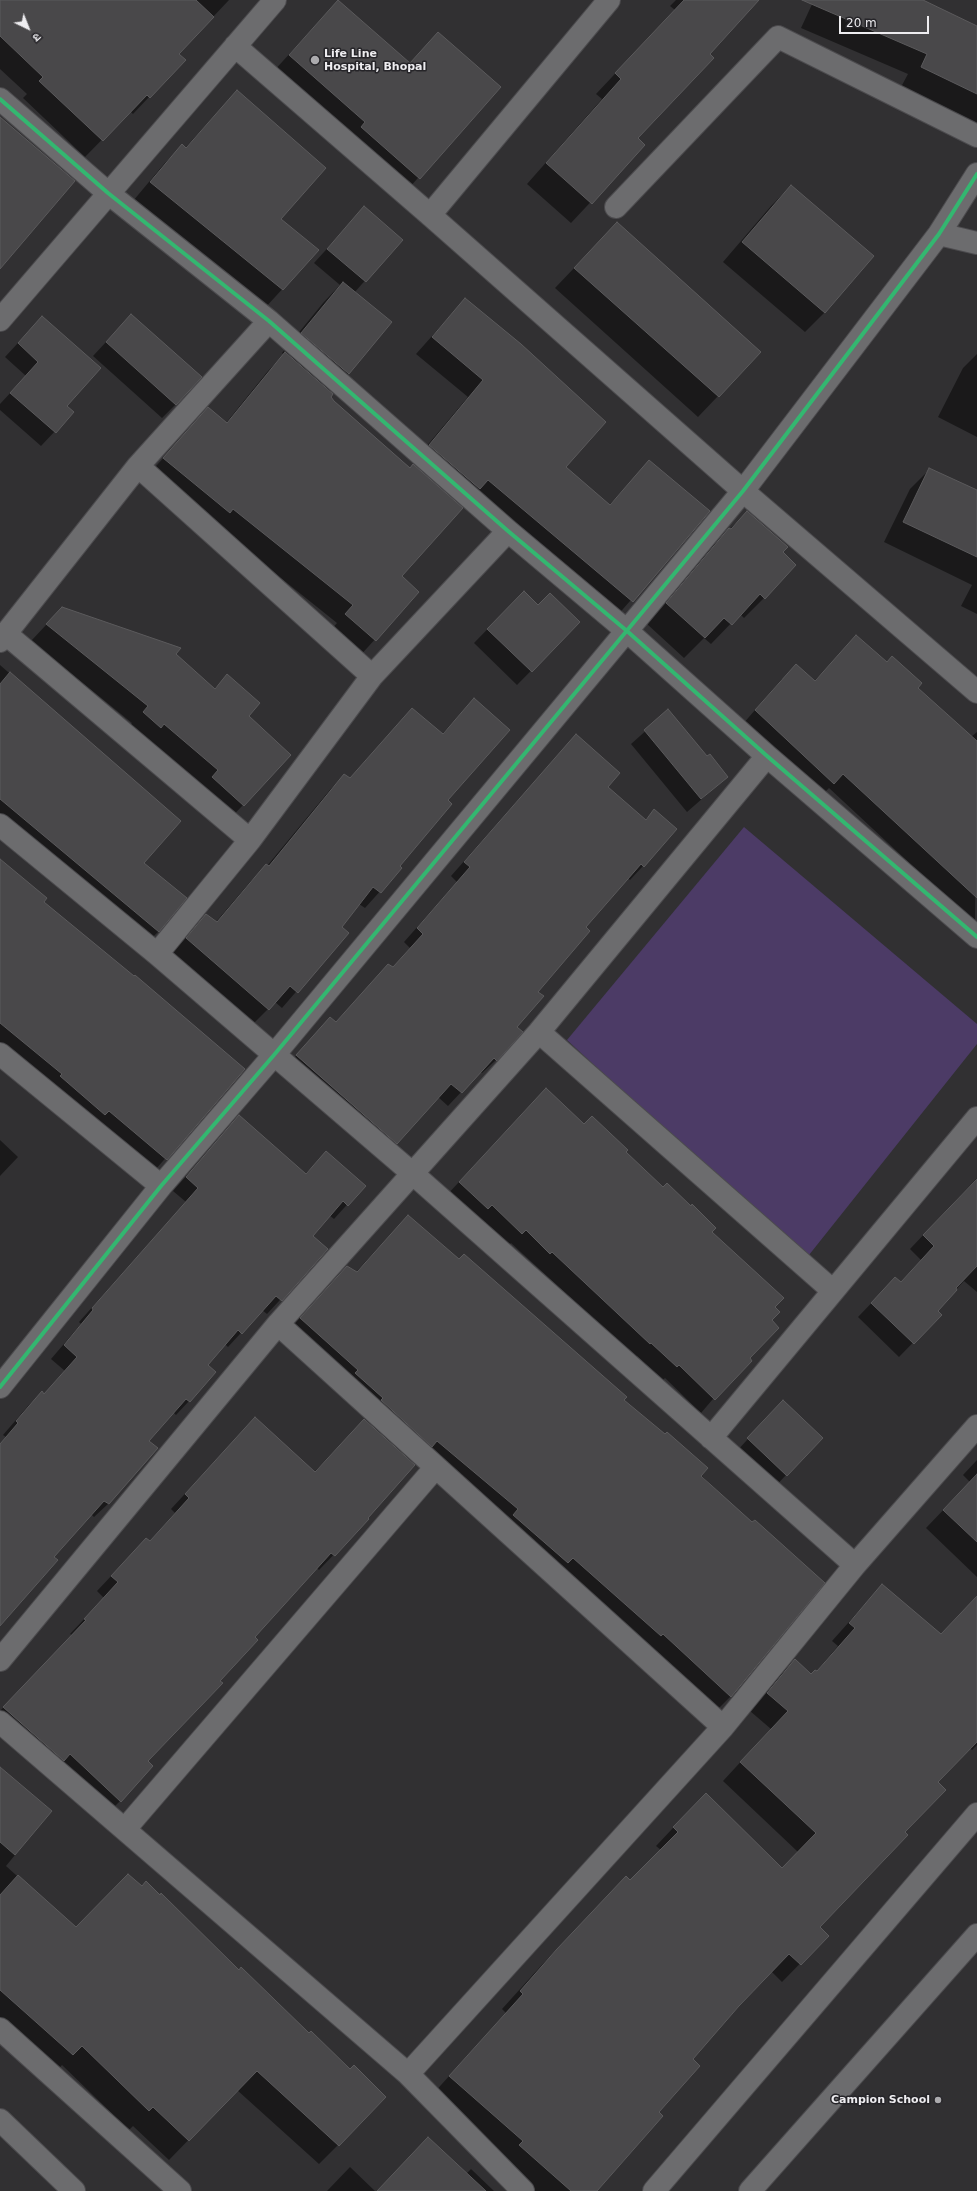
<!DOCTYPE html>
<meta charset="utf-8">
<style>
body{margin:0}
#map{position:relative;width:977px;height:2191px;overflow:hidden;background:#313032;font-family:"DejaVu Sans","Noto Sans Devanagari",sans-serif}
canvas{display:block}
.north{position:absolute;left:8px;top:8px;width:40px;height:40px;-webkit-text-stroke:3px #262529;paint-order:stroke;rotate:137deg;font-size:11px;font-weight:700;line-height:16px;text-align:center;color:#eeedf0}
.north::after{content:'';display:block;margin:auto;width:14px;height:18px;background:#eeedf0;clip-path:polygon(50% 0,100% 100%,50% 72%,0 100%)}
.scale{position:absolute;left:839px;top:16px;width:90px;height:18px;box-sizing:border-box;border:2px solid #eeedf0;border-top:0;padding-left:5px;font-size:12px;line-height:14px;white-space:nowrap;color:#eeedf0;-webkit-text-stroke:3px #262529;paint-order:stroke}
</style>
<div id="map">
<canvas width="977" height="2191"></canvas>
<div class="north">उ</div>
<div class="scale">20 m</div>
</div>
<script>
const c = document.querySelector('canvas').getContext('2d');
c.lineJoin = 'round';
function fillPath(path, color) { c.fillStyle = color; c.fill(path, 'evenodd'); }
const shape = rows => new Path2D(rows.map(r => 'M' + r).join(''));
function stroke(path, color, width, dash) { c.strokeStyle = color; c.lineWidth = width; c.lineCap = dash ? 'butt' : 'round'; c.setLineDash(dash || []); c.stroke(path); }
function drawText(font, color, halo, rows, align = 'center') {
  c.font = font + ' "DejaVu Sans",sans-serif'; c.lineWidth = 3; c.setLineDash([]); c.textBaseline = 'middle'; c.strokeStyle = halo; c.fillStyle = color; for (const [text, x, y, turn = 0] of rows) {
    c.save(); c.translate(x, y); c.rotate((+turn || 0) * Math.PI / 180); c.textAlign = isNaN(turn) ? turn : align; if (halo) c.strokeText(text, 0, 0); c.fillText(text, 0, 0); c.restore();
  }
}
fillPath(shape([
 [744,827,977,1024,977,1044,805,1260,567,1040]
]), '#4c3b66');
fillPath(shape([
 [0,0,229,0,178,54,149,97,133,114,130,111,85,157,23,98,27,94,0,69],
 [676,0,758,0,709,54,637,138,644,145,571,223,527,184,602,99,596,94,675,10,670,6],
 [814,0,921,0,977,27,977,124,901,87,908,74,801,28],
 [338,1,409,64,438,33,499,87,401,197,271,74],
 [237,91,280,219,318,250,265,308,133,201,164,164,182,146,185,148],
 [791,186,825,312,805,332,723,262,771,206],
 [364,208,401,240,354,293,390,322,348,374,330,392,330,396,401,577,418,592,358,658,329,632,337,623,216,526,147,476,208,409,226,423,268,371,284,355,282,353,323,303,340,285,314,263],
 [617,223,760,352,698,417,555,288],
 [465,299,564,467,609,505,650,461,708,512,616,617,414,461,468,397,416,354],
 [131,315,176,404,162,418,93,356],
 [29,331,66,406,73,412,41,446,0,410,0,404,26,376,5,357],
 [977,354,977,437,938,417,963,368],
 [930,469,977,492,977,614,961,606,972,585,884,542,910,489],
 [747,512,782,552,764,598,744,618,740,614,711,644,704,638,684,658,647,624,709,549],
 [510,606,538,606,579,622,517,685,474,643],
 [62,608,174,654,214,689,227,676,248,716,290,755,227,822,127,729,132,723,31,641],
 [857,636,971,737,977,732,975,924,829,788,820,797,742,725,782,679,814,681],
 [0,665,179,821,142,864,185,898,158,932,139,950,0,834],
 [474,699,447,800,398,866,401,868,365,908,359,904,340,928,347,933,282,1008,275,1002,253,1024,171,954,206,915,215,923,251,881,267,866,329,791,344,775,349,779,412,709,442,734],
 [668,711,706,758,727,777,687,812,631,744],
 [563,749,645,820,654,811,643,866,630,880,628,878,585,927,537,992,496,1060,482,1073,480,1072,448,1106,438,1097,383,1157,283,1070,330,1019,335,1023,375,979,388,965,392,968,410,948,404,942,457,882,451,876],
 [0,860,42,902,244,1069,148,1178,0,1055],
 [532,1103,584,1126,624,1152,711,1232,774,1307,771,1320,748,1358,701,1413,665,1378,663,1380,637,1356,635,1357,511,1243,507,1247,446,1196],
 [239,1116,305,1174,326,1153,364,1186,334,1219,329,1215,311,1236,327,1249,267,1314,262,1310,228,1347,225,1344,207,1365,189,1401,176,1415,173,1412,148,1441,156,1448,108,1504,94,1517,91,1514,52,1557,0,1626,0,1444,6,1437,3,1435,28,1406,42,1393,44,1394,65,1371,51,1359,81,1324,79,1322,186,1202,173,1191],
 [0,1140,18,1157,0,1176],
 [977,1178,977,1292,964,1281,936,1311,940,1315,899,1357,858,1317,882,1292,900,1283,921,1260,910,1249],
 [408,1216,623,1400,752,1524,823,1583,730,1697,712,1715,418,1460,366,1518,368,1519,319,1570,317,1568,254,1637,147,1761,120,1801,105,1816,0,1732,0,1711,72,1635,70,1634,104,1598,97,1591,146,1539,149,1542,175,1513,171,1509,241,1433,314,1472,364,1420,365,1417,337,1393,340,1389,282,1337,347,1267,355,1273],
 [770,1415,786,1475,773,1489,735,1453],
 [977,1460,977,1577,926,1528,970,1482,963,1475],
 [882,1585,940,1635,977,1597,977,1745,972,1750,970,1748,937,1783,903,1832,818,1927,827,1936,782,1982,771,1971,691,2059,657,2113,596,2191,533,2191,432,2095,506,2013,502,2009,539,1968,608,1896,630,1882,661,1850,656,1846,688,1812,782,1869,798,1852,723,1781,771,1729,750,1711,777,1678,795,1660,811,1675,816,1672,838,1646,832,1641],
 [0,1769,51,1811,6,1866,76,1929,109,1895,338,2145,319,2164,237,2090,169,2160,133,2126,129,2130,62,2065,54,2074,0,2026],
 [350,2167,375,2191,327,2191],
 [471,2169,494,2191,377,2191,466,2174]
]), '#0007');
const building = shape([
 [0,0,196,0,214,17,179,54,186,60,150,98,147,95,103,141,39,81,43,77,0,36,0,0],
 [338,0,410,63,438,32,501,87,420,179,361,127,365,122,289,55,338,0],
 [684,0,759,0,710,54,714,58,638,138,645,145,592,204,546,163,621,79,615,73,684,0],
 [802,0,923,0,977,26,977,94,921,67,927,54,802,0],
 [237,90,326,168,281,219,319,250,283,290,150,182,182,144,186,148,237,90],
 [0,117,75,181,0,269,0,117],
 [791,185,874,256,825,313,742,242,791,185],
 [364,206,403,240,366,282,327,249,364,206],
 [617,222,761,352,719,397,574,268,617,222],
 [343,282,392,322,349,374,301,333,343,282],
 [465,298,521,344,606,422,566,467,610,505,649,460,710,511,633,602,488,480,480,489,429,445,483,380,432,337,465,298],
 [131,314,202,377,176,405,106,342,131,314],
 [42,316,101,368,67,406,74,412,56,433,10,393,38,362,18,343,42,316],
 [285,352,333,394,331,397,334,401,410,468,413,464,463,508,402,576,419,592,376,641,345,614,353,605,233,509,230,513,163,458,208,407,227,423,285,352],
 [929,468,977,490,977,557,903,522,929,468],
 [747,511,788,547,783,552,796,565,765,599,760,594,732,625,724,618,705,638,666,603,729,528,731,529,747,511],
 [524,591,538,605,550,593,580,622,532,672,487,629,524,591],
 [62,607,181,648,176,654,215,689,227,674,260,703,249,716,291,755,244,806,212,777,218,770,164,724,161,728,143,712,148,706,46,624,62,607],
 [856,635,887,662,892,656,922,683,918,688,977,741,977,898,843,774,834,784,755,710,796,664,815,681,856,635],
 [10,672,181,821,144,863,187,898,159,932,0,799,0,684,10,672],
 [474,698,510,730,448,800,452,804,400,866,402,868,381,893,373,887,342,927,349,933,298,993,290,986,269,1010,186,938,206,914,217,922,266,864,269,866,344,774,350,778,412,708,443,734,474,698],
 [668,709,707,756,710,754,728,777,701,799,644,730,668,709],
 [576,734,620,773,608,787,646,820,654,809,677,829,644,867,641,864,586,927,590,931,538,992,544,996,517,1027,523,1032,497,1061,494,1058,462,1093,451,1084,397,1144,296,1055,330,1017,336,1022,388,964,393,967,423,934,417,928,470,867,464,862,576,734],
 [0,859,47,898,44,902,134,976,135,975,245,1069,167,1160,109,1111,105,1115,60,1076,62,1074,0,1023,0,859],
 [546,1088,584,1124,592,1116,628,1150,626,1152,663,1187,667,1183,691,1206,692,1204,716,1228,712,1232,784,1298,775,1307,780,1312,772,1320,779,1328,750,1358,752,1361,715,1400,679,1365,677,1367,651,1343,650,1344,552,1252,550,1254,526,1230,522,1234,492,1205,488,1209,459,1182,546,1088],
 [239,1115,306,1174,326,1151,366,1186,348,1206,343,1201,313,1236,328,1249,282,1301,276,1296,242,1334,238,1330,208,1365,216,1372,190,1402,186,1399,149,1441,158,1448,109,1504,104,1501,54,1557,58,1560,0,1626,0,1444,18,1423,16,1421,42,1391,44,1394,77,1357,64,1345,93,1310,92,1308,198,1188,186,1177,239,1115],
 [977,1179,977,1266,956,1288,957,1290,938,1311,942,1315,914,1344,871,1303,895,1277,901,1282,934,1246,923,1235,977,1179],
 [408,1215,459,1259,464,1254,627,1397,624,1400,665,1434,667,1432,708,1468,701,1476,752,1522,755,1520,825,1583,731,1697,663,1634,661,1636,573,1558,568,1563,513,1515,518,1509,437,1441,432,1447,381,1400,383,1398,355,1373,358,1370,300,1318,347,1266,357,1272,408,1215],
 [783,1400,823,1438,787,1476,747,1438,783,1400],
 [255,1417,315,1472,364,1419,415,1465,368,1518,369,1519,335,1556,331,1553,255,1637,258,1640,220,1681,223,1683,148,1761,153,1766,121,1802,70,1754,64,1761,3,1707,86,1620,84,1619,118,1582,111,1576,146,1538,150,1541,189,1498,185,1494,255,1417],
 [977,1474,977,1542,943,1510,977,1474],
 [882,1584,941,1634,977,1596,977,1742,938,1782,946,1790,905,1832,908,1835,820,1927,829,1936,801,1965,789,1954,739,2006,693,2059,700,2066,659,2112,663,2116,597,2191,571,2191,519,2145,523,2141,449,2076,523,1994,520,1991,557,1949,626,1876,630,1880,678,1832,673,1827,706,1793,782,1868,816,1833,740,1762,788,1711,767,1693,795,1659,811,1674,815,1670,817,1671,855,1628,849,1623,882,1584],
 [0,1767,52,1811,15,1855,0,1842,0,1767],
 [128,1874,142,1886,146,1881,160,1895,161,1893,239,1970,241,1967,309,2033,311,2031,350,2069,354,2065,386,2097,339,2146,257,2071,189,2141,153,2107,149,2111,82,2046,73,2055,0,1990,0,1895,18,1875,76,1927,128,1874],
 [428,2137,486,2191,377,2191,428,2137]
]);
fillPath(building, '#49484a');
stroke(building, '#5b5a5c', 1);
const minor = shape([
 [235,46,430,215,743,491,977,692],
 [0,99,108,193,269,321,508,531,627,631,767,756,977,937],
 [616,207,778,37,977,136],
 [430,215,609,0],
 [939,234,977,243],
 [0,320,275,0],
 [138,466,372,676],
 [6,634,250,840],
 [0,641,138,466,269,321],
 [0,825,157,954,412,1173,855,1565],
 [157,954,250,840,372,676,508,531],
 [539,1032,832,1290],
 [0,1054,161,1186],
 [278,1324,723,1727],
 [0,1387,161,1186,274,1055,743,491,939,234,977,174],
 [711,1438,977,1118],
 [0,1660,278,1324,539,1032,767,756],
 [0,1722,408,2074,523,2191],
 [125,1829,435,1468],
 [0,2029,180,2191],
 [408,2074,723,1727,855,1565,977,1426]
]);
const tertiary = shape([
 [0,2120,74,2191],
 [654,2191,977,1814],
 [750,2191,977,1935]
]);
stroke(minor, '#4c4b4e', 24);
stroke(tertiary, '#4c4b4e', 24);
stroke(minor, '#6c6c6e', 22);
stroke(tertiary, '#6c6c6e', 22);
stroke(shape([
 [0,99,108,193,269,321,508,531,627,631,767,756,977,937],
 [0,1387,161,1186,274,1055,743,491,939,234,977,174]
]), '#33b770', 4);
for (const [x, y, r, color] of [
 [315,60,5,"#acabae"],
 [938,2100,4,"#acabae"]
]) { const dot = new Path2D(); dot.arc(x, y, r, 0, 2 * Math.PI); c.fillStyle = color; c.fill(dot); stroke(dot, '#262529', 1.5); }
drawText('bold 11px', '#eeedf0', '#262529', [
 ["Life Line",324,54],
 ["Hospital, Bhopal",324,67],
 ["Campion School",930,2100,"right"]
], 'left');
</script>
